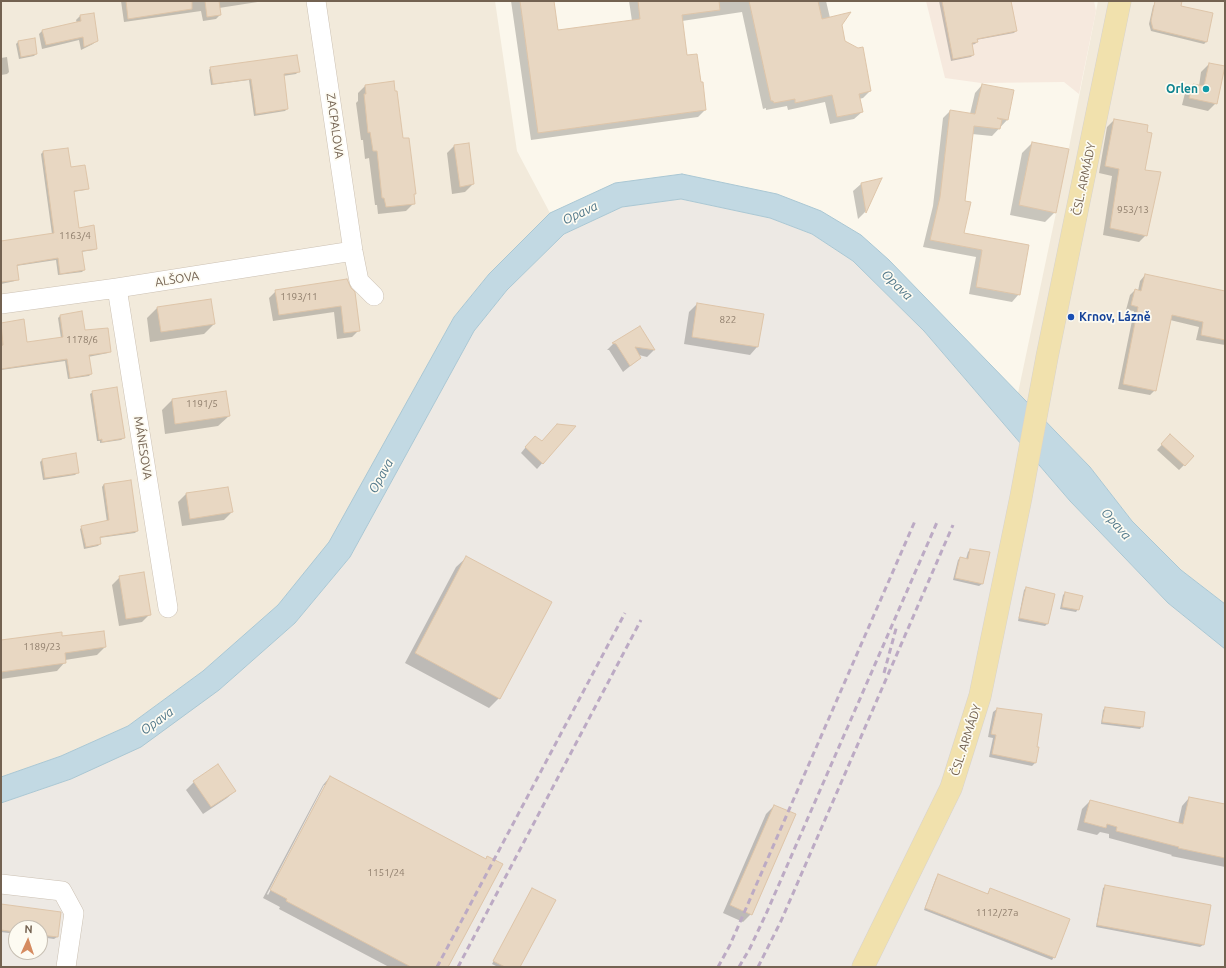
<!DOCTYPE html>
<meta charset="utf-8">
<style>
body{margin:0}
#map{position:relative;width:1226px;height:968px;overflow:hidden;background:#fbf7ec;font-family:Ubuntu,sans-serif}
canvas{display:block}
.frame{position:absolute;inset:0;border:2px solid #736251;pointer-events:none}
.north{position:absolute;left:8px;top:920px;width:40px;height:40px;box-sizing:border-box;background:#fdfbf2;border:1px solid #c6beb2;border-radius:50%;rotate:3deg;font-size:11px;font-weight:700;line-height:16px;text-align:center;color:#736251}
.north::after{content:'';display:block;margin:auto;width:14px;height:18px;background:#d58b60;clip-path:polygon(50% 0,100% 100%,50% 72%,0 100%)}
</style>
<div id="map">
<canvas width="1226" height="968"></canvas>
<div class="frame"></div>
<div class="north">N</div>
</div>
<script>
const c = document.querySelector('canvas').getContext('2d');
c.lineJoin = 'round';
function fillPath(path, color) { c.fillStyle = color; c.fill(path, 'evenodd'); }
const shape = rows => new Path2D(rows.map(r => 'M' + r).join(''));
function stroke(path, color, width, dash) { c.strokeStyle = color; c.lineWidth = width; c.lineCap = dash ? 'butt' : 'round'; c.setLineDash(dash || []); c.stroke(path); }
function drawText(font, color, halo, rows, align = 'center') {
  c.font = font + ' Ubuntu,sans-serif'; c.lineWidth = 3.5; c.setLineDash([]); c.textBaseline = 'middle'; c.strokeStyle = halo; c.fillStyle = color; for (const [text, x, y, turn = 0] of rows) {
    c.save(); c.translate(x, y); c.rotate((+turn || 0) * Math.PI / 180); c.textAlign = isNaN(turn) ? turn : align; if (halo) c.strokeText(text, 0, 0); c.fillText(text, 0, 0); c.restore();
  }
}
fillPath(shape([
 [1,1,495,1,517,151,550,213,489,274,454,317,329,543,278,605,203,671,128,726,61,756,1,777],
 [1098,1,1225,1,1225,604,1181,570,1132,521,1090,467,1018,393,1056,213]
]), '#f2eadb');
fillPath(shape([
 [926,1,1094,1,1096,11,1079,94,1064,82,981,83,945,78]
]), '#f6e9de');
fillPath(shape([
 [681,199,770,218,812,234,853,261,924,331,1070,501,1123,556,1168,603,1225,649,1225,967,1,967,1,803,71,779,219,690,295,623,350,557,474,331,507,290,564,234,622,207],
 [16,928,40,928,40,952,16,952]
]), '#ede9e4');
const water = shape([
 [682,174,777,194,821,211,861,235,889,260,1090,467,1132,521,1181,570,1225,604,1225,649,1168,603,1123,556,1070,501,924,331,853,261,812,234,770,218,681,199,622,207,564,234,507,290,474,331,350,557,295,623,219,690,141,747,71,779,1,803,1,777,61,756,128,726,203,671,278,605,329,542,454,317,489,274,550,213,615,183,682,174]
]);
fillPath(water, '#c2d9e3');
stroke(water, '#aac7d3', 1);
fillPath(shape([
 [121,1,264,1,219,8,220,15,216,19,203,21,201,11,124,22],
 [511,1,553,1,557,31,632,21,629,1,826,1,830,18,841,24,844,41,870,91,863,98,859,99,862,112,854,119,830,124,825,102,788,110,787,106,766,110,766,108,763,109,742,12,682,21,687,56,705,110,698,117,531,140],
 [939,1,1010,1,1016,31,1014,33,976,40,977,42,975,44,971,45,973,55,971,57,951,61],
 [1157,1,1181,1,1180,7,1207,41,1204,44,1151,31,1149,24,1153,6],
 [93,14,97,40,93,44,81,50,79,40,42,49,39,34,43,30,77,23,76,20,80,16],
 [18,42,36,54,34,56,19,59,16,44],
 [7,57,9,72,7,74,1,75,1,58],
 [1209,64,1216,103,1208,111,1182,105,1185,93,1193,85,1199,86,1201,72],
 [211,67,298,72,296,74,283,76,287,109,285,111,254,116,249,80,211,85,209,70],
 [982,85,1008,119,992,136,972,134,964,202,963,234,1028,245,1019,294,1012,302,969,294,976,257,923,247,933,206,943,118,950,111,970,114,975,93],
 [365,86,402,139,415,193,413,195,414,203,406,211,378,214,377,205,375,205,369,158,365,159,363,140,361,140,356,103,358,101,358,93],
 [1114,120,1144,171,1146,235,1139,242,1103,235,1112,176,1099,173,1107,127],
 [1032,143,1055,212,1045,222,1010,215,1022,153],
 [454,146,473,184,465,192,452,194,447,153],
 [43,152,70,168,88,188,85,190,73,192,78,229,96,248,94,250,81,252,84,270,82,272,58,275,56,260,16,266,18,279,15,281,1,284,1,242,52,234,41,154],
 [880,179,865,212,858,219,853,191,861,184],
 [1145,275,1225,292,1225,345,1196,340,1199,327,1170,320,1155,390,1150,395,1118,389,1134,311,1126,310,1130,295,1135,290,1138,291,1140,281],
 [347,280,359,330,352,337,337,339,334,312,273,321,269,298,276,291],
 [697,304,763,315,757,347,750,355,684,344,689,312],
 [157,308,214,324,204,334,150,342,147,318],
 [81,312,84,332,110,351,108,353,88,357,91,374,89,376,68,379,65,361,1,370,1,324,23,320,26,343,61,338,58,318,60,316],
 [640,328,654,350,647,357,639,355,640,358,623,372,609,350,607,350,613,344],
 [93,392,124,438,121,440,100,443,100,441,97,441,90,394],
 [172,400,229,416,218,426,165,434,162,410],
 [574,427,537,469,521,453,530,442,541,442],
 [1170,436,1193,456,1179,470,1157,450],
 [42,460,78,472,75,475,43,480,40,462],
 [130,481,137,531,135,533,99,538,100,544,98,546,84,549,80,529,82,527,107,522,102,487,104,484],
 [228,488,232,512,224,520,182,526,178,502,186,494],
 [970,550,982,584,979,586,953,580,958,560,960,558,966,559,968,552],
 [467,557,499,698,489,708,405,663,456,567],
 [120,577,150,614,142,622,119,626,112,585],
 [1026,588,1053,594,1047,624,1045,626,1018,621,1024,590],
 [1065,593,1078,609,1076,612,1060,609,1063,595],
 [62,637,105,647,97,655,65,660,65,662,57,671,1,679,1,641],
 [1105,708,1142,726,1140,729,1101,724,1103,710],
 [997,709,1036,748,1036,762,1032,766,989,757,993,738,988,737,993,712],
 [330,777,447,967,389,967,279,909,280,907,263,898,323,785],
 [324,785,327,785,268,895,267,894],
 [194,782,235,791,227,798,203,814,186,790],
 [1189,798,1225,805,1225,867,1171,856,1172,855,1109,838,1109,834,1100,832,1097,835,1077,830,1082,809,1090,801,1178,824,1182,806],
 [774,806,751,914,743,922,723,913,766,814],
 [938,876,987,894,990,889,1054,957,1052,960,924,910,936,878],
 [1106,886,1203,945,1200,947,1096,927,1103,888],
 [532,889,519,967,496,967,496,966,492,964],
 [1,905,57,937,54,939,40,937,40,928,16,928,16,934,1,932]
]), '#0003');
const building = shape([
 [126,1,192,1,192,9,128,19,126,1],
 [205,1,219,1,221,15,207,17,205,1],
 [520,1,554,1,558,30,640,19,638,1,719,1,720,10,682,15,687,55,697,54,701,82,703,82,706,110,538,133,520,1],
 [749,1,818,1,822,19,851,12,842,25,845,41,858,48,863,47,871,91,859,94,863,112,837,117,832,95,795,103,795,99,774,103,773,101,771,101,749,1],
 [942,1,1011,1,1017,31,977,39,978,42,972,43,974,55,953,59,942,1],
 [1155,1,1182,1,1181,6,1213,13,1207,42,1153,29,1151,21,1155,1],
 [94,13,98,41,84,47,83,37,46,45,42,30,81,21,80,15,94,13],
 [35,38,37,54,21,57,18,41,35,38],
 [297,55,300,72,284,74,288,109,256,114,251,79,213,84,210,67,297,55],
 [1209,63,1225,66,1217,104,1189,98,1193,84,1204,86,1209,63],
 [394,81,395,91,397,91,403,138,409,138,416,194,414,194,415,204,386,207,384,198,382,198,377,151,373,151,370,132,368,133,364,94,366,94,365,85,394,81],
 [982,84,1014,90,1008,120,997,118,1002,120,1000,129,974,126,965,201,971,202,964,233,1029,245,1020,295,976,287,982,250,930,240,940,197,950,110,975,114,982,84],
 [1114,119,1148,125,1147,132,1152,133,1145,170,1161,172,1147,236,1110,228,1119,169,1105,166,1114,119],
 [1032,142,1069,149,1056,213,1019,205,1032,142],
 [469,143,474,184,460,187,454,145,469,143],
 [68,148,71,167,85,165,89,189,74,191,79,228,94,225,97,249,82,251,85,270,60,274,58,258,17,265,19,280,1,282,1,241,54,233,43,151,68,148],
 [882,178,866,213,861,183,882,178],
 [1145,274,1225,291,1225,340,1201,335,1203,322,1172,315,1156,391,1123,384,1138,307,1131,305,1135,289,1141,291,1145,274],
 [347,279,351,288,355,292,360,331,344,333,341,306,279,315,275,290,347,279],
 [211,299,215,324,161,332,157,307,211,299],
 [697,303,764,314,758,347,692,337,697,303],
 [82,311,85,330,108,328,111,352,89,355,92,374,70,378,67,359,1,369,1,346,3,345,1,323,24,319,27,342,63,337,60,315,82,311],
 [640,326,655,350,635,347,641,358,630,366,616,344,612,343,640,326],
 [117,387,125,438,102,442,102,439,99,440,92,391,117,387],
 [226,391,230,416,175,424,172,399,226,391],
 [557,424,576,426,543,464,525,447,535,436,542,441,557,424],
 [1170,434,1194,456,1185,466,1161,444,1170,434],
 [76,453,79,473,45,478,42,459,76,453],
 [131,480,138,531,100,537,101,544,86,547,81,526,109,520,104,484,131,480],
 [228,487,233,512,190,519,186,493,228,487],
 [970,549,990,552,983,584,955,578,960,557,968,559,970,549],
 [466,556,552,602,500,699,415,653,466,556],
 [144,572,151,615,126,619,119,576,144,572],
 [1026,587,1055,594,1048,624,1019,618,1026,587],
 [1065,592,1083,596,1079,610,1062,607,1065,592],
 [104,631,106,647,65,653,66,663,1,672,1,640,62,632,62,636,104,631],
 [1105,707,1145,712,1143,727,1102,722,1105,707],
 [997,708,1042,714,1037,747,1039,747,1036,763,992,754,996,735,991,734,997,708],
 [218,764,236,791,211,807,193,781,218,764],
 [330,776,486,859,487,856,503,864,448,967,411,967,286,901,287,899,270,890,330,776],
 [1189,797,1225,804,1225,858,1178,848,1179,847,1116,831,1117,827,1107,824,1106,828,1084,822,1090,800,1183,824,1189,797],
 [774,805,796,814,752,915,730,905,774,805],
 [938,874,988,894,990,888,1070,919,1055,958,925,908,938,874],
 [1105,885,1211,905,1204,945,1097,925,1105,885],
 [532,888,556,900,520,967,505,967,493,961,532,888],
 [1,904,61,912,58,937,40,935,40,928,16,928,16,932,1,930,1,904]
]);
fillPath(building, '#e8d7c2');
stroke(building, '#dec5a9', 1);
const minor = shape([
 [316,1,353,251,359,281,374,296],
 [117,288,168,608],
 [1,304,117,288,353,251],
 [1,884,62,891,74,913,66,967]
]);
const major = shape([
 [863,967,951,788,980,696,1021,497,1047,357,1120,1]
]);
stroke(minor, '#ccc1b3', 20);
stroke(major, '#d8d3ce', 23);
stroke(minor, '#fff', 19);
stroke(major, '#f1e1ad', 22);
stroke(shape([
 [884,673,897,625],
 [437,967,625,613],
 [458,967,641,620],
 [718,967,730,945,915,521],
 [739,967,750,948,766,914,938,520],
 [758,967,781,921,953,525]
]), '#bcaac4', 3, [6, 4]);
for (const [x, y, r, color] of [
 [1206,89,4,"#0f9aa8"],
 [1071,317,4,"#1a4fb4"]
]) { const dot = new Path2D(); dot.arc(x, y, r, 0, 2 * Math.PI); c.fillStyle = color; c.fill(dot); stroke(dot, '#fdfbf2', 1.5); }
drawText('10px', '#907f6d', null, [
 ["953/13",1133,210],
 ["1163/4",75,236],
 ["1193/11",299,297],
 ["822",728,320],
 ["1178/6",82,340],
 ["1191/5",202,404],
 ["1189/23",42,647],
 ["1151/24",386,873],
 ["1112/27a",997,913]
]);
drawText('bold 12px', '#0d838f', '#fdfbf2', [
 ["Orlen",1198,89]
], 'right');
drawText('12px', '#736251', '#fdfbf2', [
 ["ZACPALOVA",335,126,82],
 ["ČSL. ARMÁDY",1084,179,-78],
 ["ALŠOVA",177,279,-9],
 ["MÁNESOVA",143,448,81],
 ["ČSL. ARMÁDY",966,740,-72]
]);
drawText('bold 12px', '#164399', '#fdfbf2', [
 ["Krnov, Lázně",1079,317]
], 'left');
drawText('italic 13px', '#51788a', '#fdfbf2', [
 ["Opava",580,213,-25],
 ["Opava",897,285,44],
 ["Opava",381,476,-61],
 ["Opava",1116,524,48],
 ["Opava",157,721,-36]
]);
</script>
